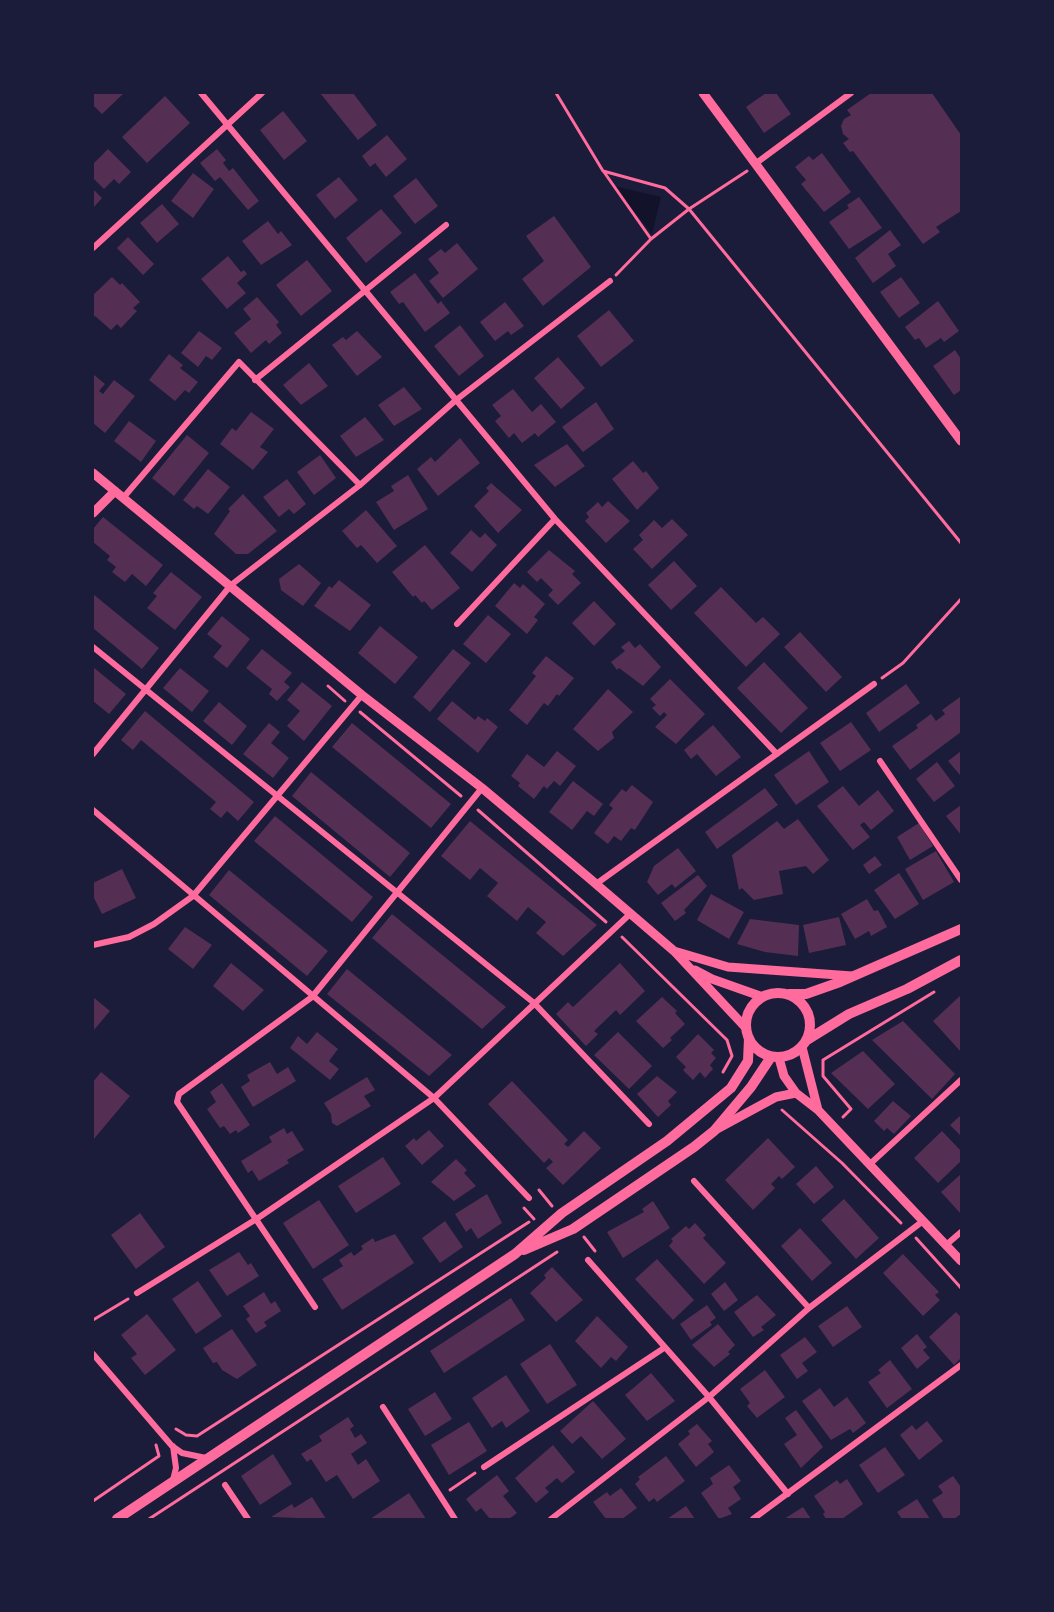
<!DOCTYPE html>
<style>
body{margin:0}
#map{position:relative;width:1054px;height:1612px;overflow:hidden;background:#1b1b3a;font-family:Montserrat,sans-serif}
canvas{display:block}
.frame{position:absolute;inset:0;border:94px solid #1b1b3a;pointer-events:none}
</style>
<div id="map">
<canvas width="1054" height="1612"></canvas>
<div class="frame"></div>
</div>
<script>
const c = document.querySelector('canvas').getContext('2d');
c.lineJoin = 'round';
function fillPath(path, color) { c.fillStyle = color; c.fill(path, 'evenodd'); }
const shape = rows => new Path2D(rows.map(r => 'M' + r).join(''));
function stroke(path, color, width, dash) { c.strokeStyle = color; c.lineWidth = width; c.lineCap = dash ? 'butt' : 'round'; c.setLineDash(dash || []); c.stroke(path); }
fillPath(shape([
 [614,186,661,197,652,234]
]), '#12122b');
fillPath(shape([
 [93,93,124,93,102,114,93,105],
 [320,93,353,93,377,125,358,140],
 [766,93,776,93,791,114,764,133,746,107],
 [871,93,932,93,961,135,961,211,936,227,940,232,923,244,853,151,850,152,843,143,849,139,843,134,841,126,844,119,851,115,847,110],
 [165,96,190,123,147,163,122,137],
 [283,111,307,141,284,160,260,130],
 [387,135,407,159,386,177,375,163,370,167,362,156],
 [108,149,131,172,119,184,114,179,104,189,93,178,93,164],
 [217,149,226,160,223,163,229,171,233,168,259,201,248,210,220,177,215,181,200,163],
 [822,153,851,192,824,212,801,184,806,180,795,167,809,156,813,160],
 [193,173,214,189,193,218,171,201],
 [339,177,358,200,335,219,316,195],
 [416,178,438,206,415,224,393,196],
 [93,189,102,198,93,208],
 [859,197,882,228,849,249,829,222,849,208,847,205],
 [162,204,179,224,157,243,140,223],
 [381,209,402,233,366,263,346,238],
 [554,216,591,267,543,306,522,279,544,261,526,236],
 [268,221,278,234,281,231,292,245,261,265,242,241],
 [890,230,901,245,888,254,896,266,873,283,855,258],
 [128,237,154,264,143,275,117,248],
 [457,243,478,269,443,298,429,281,439,273,428,259,441,249,445,253],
 [228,256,241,272,244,270,247,274,237,283,246,293,227,309,201,279],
 [307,260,332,291,301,316,276,285],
 [415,273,438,304,441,301,450,313,425,332,403,302,399,304,390,292],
 [112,277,120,285,122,283,140,302,133,308,137,311,121,328,117,324,111,330,95,316,93,317,93,295],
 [901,277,920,303,899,318,880,292],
 [257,297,279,322,276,325,282,333,269,344,266,340,251,353,234,333,251,319,243,309],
 [938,301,959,331,944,342,941,338,926,348,919,338,915,340,905,327],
 [505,302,524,326,511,335,508,331,495,341,480,322],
 [609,310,634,341,601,367,577,336],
 [460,325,484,356,459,376,434,346],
 [199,331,222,348,212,360,206,356,198,367,181,353],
 [357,331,382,357,357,376,332,345,343,337,346,340],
 [955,350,961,359,961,390,954,395,933,366],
 [169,354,183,365,180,368,198,382,189,393,185,390,175,401,149,380],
 [558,357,585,388,561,409,534,378],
 [309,363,328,386,301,405,283,385],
 [93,374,105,384,99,391,103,394,114,380,135,396,105,433,93,423],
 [404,387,422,409,394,426,378,405],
 [513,389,532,412,541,404,556,422,538,437,535,433,522,443,514,433,509,438,495,421,501,416,492,405],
 [596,402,614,429,583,452,562,427],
 [251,412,274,429,260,447,268,452,253,470,220,444,232,428,236,431],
 [365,417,384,440,356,457,340,436],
 [129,421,156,441,141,462,114,441],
 [187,435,209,453,174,496,152,478],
 [460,438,480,463,438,496,417,469,431,457,435,462],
 [567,444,585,466,555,487,534,465],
 [320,455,336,478,314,495,297,472],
 [633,461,643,473,646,471,659,488,637,510,612,479],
 [208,469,230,487,208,514,197,506,194,509,183,500],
 [408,475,428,509,394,530,376,502,394,491,391,486],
 [287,479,306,504,294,514,289,509,279,517,263,497],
 [491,483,522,510,498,533,474,506,489,491,486,488],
 [243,494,277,531,248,554,236,554,214,534,230,511,228,509],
 [608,501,630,521,606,543,585,521,589,517,586,513,598,502,602,507],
 [366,510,397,546,377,563,361,545,357,548,342,531],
 [103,517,163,565,146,586,132,574,125,582,112,572,116,567,107,560,110,556,93,542,93,529],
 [672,519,688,535,652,569,633,549,643,540,639,535,654,520,662,528],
 [471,530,480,538,485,533,497,545,472,572,450,553],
 [425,545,460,588,432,610,424,601,422,603,415,595,413,597,392,572],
 [549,550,575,571,572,574,581,583,558,605,548,595,553,590,541,578,537,582,527,572],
 [674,561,697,586,671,610,648,585],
 [299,564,321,583,303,606,281,590,279,579],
 [171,572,202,597,175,630,147,608,157,596,153,593],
 [339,580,371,605,350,631,314,606,329,586,332,588],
 [514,583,520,588,523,584,545,604,534,617,538,620,527,634,495,606],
 [721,587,756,623,763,617,780,634,746,667,694,613],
 [93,594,159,648,142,669,93,628],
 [594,601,616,624,594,646,572,623],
 [488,615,511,634,486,663,463,644],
 [222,616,250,639,227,668,213,657,222,646,207,634],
 [380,626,418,657,395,684,358,653],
 [800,632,842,677,826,692,784,647],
 [629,641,635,648,640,644,661,667,643,686,619,668,617,670,611,662,625,651,621,647],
 [262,649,292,673,284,682,290,687,277,701,269,694,272,689,246,668],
 [453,649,471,663,430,712,413,697],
 [546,656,574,678,559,696,557,694,548,706,544,703,527,725,509,710,536,676,532,673],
 [764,662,808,708,781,733,737,688],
 [93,667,126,694,109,714,93,701],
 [180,668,209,691,192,712,163,688],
 [670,679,705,714,676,744,655,727,667,715,664,712,660,716,652,708,656,705,650,699],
 [302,682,332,706,304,741,287,726,300,711,287,700],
 [906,684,920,703,879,732,866,713],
 [608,689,633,712,612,732,614,738,598,751,573,729],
 [960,697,961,732,910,770,892,746,918,728,916,725,931,714,936,721,945,714,942,710],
 [452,701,475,720,478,716,485,721,487,718,498,727,478,753,437,719],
 [219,702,247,726,232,745,203,721],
 [145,711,254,802,238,821,227,811,221,818,210,809,216,802,141,740,133,750,121,740],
 [851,722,871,750,840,771,820,743],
 [269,723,280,732,271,743,289,758,273,778,243,754],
 [352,723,451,804,431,828,332,747],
 [713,725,741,757,716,776,697,754,691,759,684,750],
 [557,751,576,766,560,786,554,781,547,789,544,786,534,799,518,786,520,783,511,776,527,754,544,767],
 [809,751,829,782,796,805,774,775],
 [961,751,961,774,960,775,948,761],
 [937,762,955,786,934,802,916,779],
 [311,772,410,853,390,877,292,796],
 [573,781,603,804,594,816,587,811,572,830,549,812],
 [632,785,653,802,635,830,631,828,621,841,614,836,608,844,594,833,613,808,609,805,622,789,626,792],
 [843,786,859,806,878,790,894,811,871,830,864,822,860,825,870,837,853,850,817,806],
 [765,788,778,805,717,849,705,832],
 [961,805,961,835,946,816],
 [275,816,373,897,352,922,254,841],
 [798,819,829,860,813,874,806,866,779,871,783,894,754,900,742,888,739,890,732,855,777,821,784,829],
 [470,821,597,925,563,956,536,933,546,922,528,907,517,921,487,896,498,883,480,868,470,880,441,856],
 [919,823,933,846,910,860,897,837],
 [678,848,696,871,675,888,672,884,658,895,647,882,654,866],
 [936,851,954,882,923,900,905,869],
 [875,856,882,865,869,874,863,865],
 [122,869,136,898,102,914,93,896,93,883],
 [229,870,328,951,307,976,209,895],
 [899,873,919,904,895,919,874,890],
 [698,875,707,886,684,910,686,913,675,921,661,903],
 [711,894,744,912,729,939,697,920],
 [867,899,874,911,878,910,887,927,871,936,869,931,855,939,841,914],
 [392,914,506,1007,482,1029,372,938],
 [839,917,846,945,809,953,803,925],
 [750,919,799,925,798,956,765,952,737,944],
 [185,927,212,945,193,969,168,949],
 [231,963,264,990,243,1011,213,986],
 [620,963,645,991,620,1015,616,1010,594,1031,598,1034,586,1046,556,1014,568,1002,573,1007],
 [347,969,452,1055,429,1076,327,994],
 [961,995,961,1052,933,1021],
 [93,997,110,1011,93,1031],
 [662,997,677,1011,675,1013,685,1024,670,1038,672,1040,663,1048,636,1021],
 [903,1021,955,1074,932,1099,872,1040],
 [317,1032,338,1049,329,1061,339,1069,330,1080,290,1048,298,1036,307,1044],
 [618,1032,652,1066,629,1089,594,1055],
 [698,1034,714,1050,711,1053,716,1058,710,1065,713,1069,705,1078,700,1072,693,1080,683,1070,686,1067,676,1057],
 [863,1051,895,1084,868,1109,831,1073],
 [270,1062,277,1074,288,1067,296,1081,253,1107,241,1087,250,1081,247,1075],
 [101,1072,130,1096,93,1140,93,1082],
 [657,1076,677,1092,668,1101,671,1105,658,1117,637,1094],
 [367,1077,375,1090,364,1096,371,1106,337,1126,332,1123,331,1114,324,1103],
 [512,1081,568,1140,564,1144,568,1147,584,1131,601,1148,563,1185,546,1168,553,1162,549,1158,544,1163,488,1104],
 [222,1083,250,1125,238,1133,236,1130,230,1134,224,1126,220,1128,207,1109,216,1102,210,1092],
 [893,1101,911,1116,894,1134,887,1128,884,1131,874,1121],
 [961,1115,961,1136,950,1125],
 [284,1128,287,1134,292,1131,304,1150,287,1160,289,1163,259,1181,252,1170,248,1173,241,1161,272,1142,269,1137],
 [429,1130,444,1146,422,1165,405,1146,414,1138,416,1141],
 [942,1131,961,1151,961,1161,938,1183,914,1158],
 [768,1138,795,1167,782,1179,779,1176,771,1184,775,1188,753,1210,725,1180],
 [383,1157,401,1184,356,1213,338,1186],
 [456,1159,467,1170,464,1173,476,1186,454,1201,431,1182],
 [816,1166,834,1187,814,1204,796,1184],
 [961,1174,961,1214,941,1192],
 [487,1194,502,1223,478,1239,471,1228,466,1232,455,1214],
 [844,1199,879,1238,856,1259,821,1220],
 [319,1200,349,1245,313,1269,283,1223],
 [653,1201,670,1228,623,1258,607,1232,644,1212,642,1209],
 [140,1213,165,1247,136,1269,111,1235],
 [445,1221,463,1247,440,1263,422,1238],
 [695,1223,706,1235,703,1238,726,1263,704,1284,669,1246,673,1241,671,1239,686,1226,689,1229],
 [800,1228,832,1263,812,1281,781,1246],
 [395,1234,414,1263,342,1310,322,1279,343,1266,339,1260,351,1252,354,1256,363,1249,361,1246,373,1238,375,1242],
 [239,1252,248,1265,251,1263,259,1276,227,1296,209,1270],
 [903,1254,939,1292,935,1295,940,1300,923,1316,883,1273],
 [657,1259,694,1300,673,1320,635,1279],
 [552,1267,583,1300,556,1322,530,1293,546,1278,544,1275],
 [198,1281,222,1316,196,1334,172,1299],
 [725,1282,738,1300,724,1311,711,1294],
 [264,1292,271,1304,275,1301,281,1311,264,1322,267,1326,256,1333,246,1319,250,1316,243,1306],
 [757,1295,776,1315,761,1327,764,1330,753,1337,734,1312],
 [511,1298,525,1320,444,1373,430,1351],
 [707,1305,716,1318,710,1322,712,1325,691,1340,680,1324],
 [847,1306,862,1327,833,1347,818,1326],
 [956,1312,961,1317,961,1358,954,1365,929,1337],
 [147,1314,176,1350,145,1375,131,1358,137,1354,121,1335],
 [597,1316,628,1347,616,1361,611,1357,601,1368,575,1341],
 [718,1324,735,1345,728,1352,730,1354,714,1367,692,1345],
 [232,1329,257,1365,237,1379,222,1370,217,1362,213,1363,203,1348],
 [917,1334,927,1347,923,1350,930,1358,917,1369,901,1348],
 [805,1337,817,1352,802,1363,808,1371,797,1379,780,1355],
 [550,1344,577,1385,547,1404,520,1364],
 [890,1360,912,1389,887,1408,868,1382,881,1373,878,1370],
 [765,1370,785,1397,757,1418,747,1406,750,1403,740,1389],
 [651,1373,675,1401,647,1421,625,1395],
 [506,1375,530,1411,506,1428,502,1421,492,1428,472,1398],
 [820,1388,834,1407,847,1397,866,1423,853,1433,850,1429,831,1440,802,1401],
 [435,1392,452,1419,425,1436,408,1409],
 [593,1401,626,1439,602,1459,581,1436,572,1444,560,1431],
 [796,1410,823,1447,801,1468,784,1444,797,1435,785,1418],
 [348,1417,354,1426,350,1429,355,1438,361,1434,367,1443,351,1454,358,1465,366,1459,380,1481,353,1499,337,1475,326,1482,311,1459,307,1462,301,1454,322,1441,319,1436],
 [927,1421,943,1441,919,1460,900,1435,912,1425,916,1430],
 [469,1422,487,1451,449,1475,431,1445],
 [697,1424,712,1441,708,1444,714,1452,696,1467,678,1444,690,1434,688,1431],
 [553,1445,575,1472,562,1483,557,1478,545,1488,549,1492,536,1503,515,1478],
 [885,1447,905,1475,878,1493,859,1465],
 [273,1454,292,1484,260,1505,241,1476],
 [666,1456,685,1481,657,1502,654,1498,649,1502,635,1484,640,1479,638,1477],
 [729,1465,741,1481,733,1487,741,1499,728,1508,732,1514,719,1519,701,1493,713,1484,710,1478],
 [497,1475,509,1491,503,1496,517,1513,509,1519,490,1519,481,1508,476,1512,466,1499],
 [953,1476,961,1487,961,1514,954,1519,944,1519,932,1500,943,1493,938,1486],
 [847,1479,863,1504,842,1519,826,1519,823,1514,825,1512,814,1496,837,1480,840,1484],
 [621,1488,637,1508,622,1519,606,1519,593,1502,607,1492,610,1496],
 [409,1493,426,1519,370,1519],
 [312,1497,326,1519,271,1517,292,1504,294,1508],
 [917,1499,930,1519,902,1519,897,1512],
 [686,1506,695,1519,667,1519],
 [803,1507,811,1519,784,1519]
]), '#542f53');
stroke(shape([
 [556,93,603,171,665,188,689,209,961,543],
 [604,172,651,239],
 [616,275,651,239,689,209,747,171],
 [882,678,903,663,961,599],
 [328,686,345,701],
 [360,712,461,796],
 [478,810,606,922],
 [622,937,727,1040,732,1056,723,1072],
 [782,1110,842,1163,901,1223],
 [843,1117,851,1109,823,1076,823,1060,934,992],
 [539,1190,552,1206],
 [524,1208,534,1219],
 [584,1237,595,1251],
 [916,1238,961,1288],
 [93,1320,128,1299],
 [176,1429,186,1435,197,1436,529,1222],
 [450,1490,475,1473],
 [93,1501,159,1456,156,1445],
 [149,1519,557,1252]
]), '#ff6b9d', 3);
stroke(shape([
 [201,93,555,519,777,754],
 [755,164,851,93],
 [93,248,262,93],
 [255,380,446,225],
 [123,498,239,362,360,485],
 [457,624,555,519],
 [93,647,534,1003,649,1124],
 [93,754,231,585,360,485,456,400,610,281],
 [880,761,961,880],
 [93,810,434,1098,529,1198],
 [596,884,874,684],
 [93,945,129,937,154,924,193,896,362,695],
 [870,1164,961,1080],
 [694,1181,809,1308],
 [946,1245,961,1232],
 [588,1260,709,1397,788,1494],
 [137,1293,258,1218,434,1098,630,914],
 [315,1307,177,1102,179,1094,312,997,482,788],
 [93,1354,172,1446,182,1453,206,1458],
 [383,1407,455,1519],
 [173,1446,176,1468,173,1480],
 [484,1467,664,1348],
 [225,1485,248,1519],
 [551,1519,709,1397,809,1308,923,1221],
 [753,1519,961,1365]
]), '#ff6b9d', 6);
stroke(shape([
 [703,93,961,441],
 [93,473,362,695,482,788,589,878,674,951,746,1028],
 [93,513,115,491],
 [674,951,728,967,852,976],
 [695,970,712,979,763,997],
 [802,1047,818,1110],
 [779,1058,784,1076,796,1093,818,1110,961,1261],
 [717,1129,776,1097,796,1093]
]), '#ff6b9d', 9);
stroke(shape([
 '746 1025a32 32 0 1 1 64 0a32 32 0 1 1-64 0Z',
 [789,994,806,994,840,982,961,929],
 [807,1040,849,1014,907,989,961,960],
 [524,1250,573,1229,694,1147,714,1131,751,1087,771,1057],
 [117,1519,515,1254,562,1213,667,1141,731,1088,748,1061,749,1038]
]), '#ff6b9d', 10);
</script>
